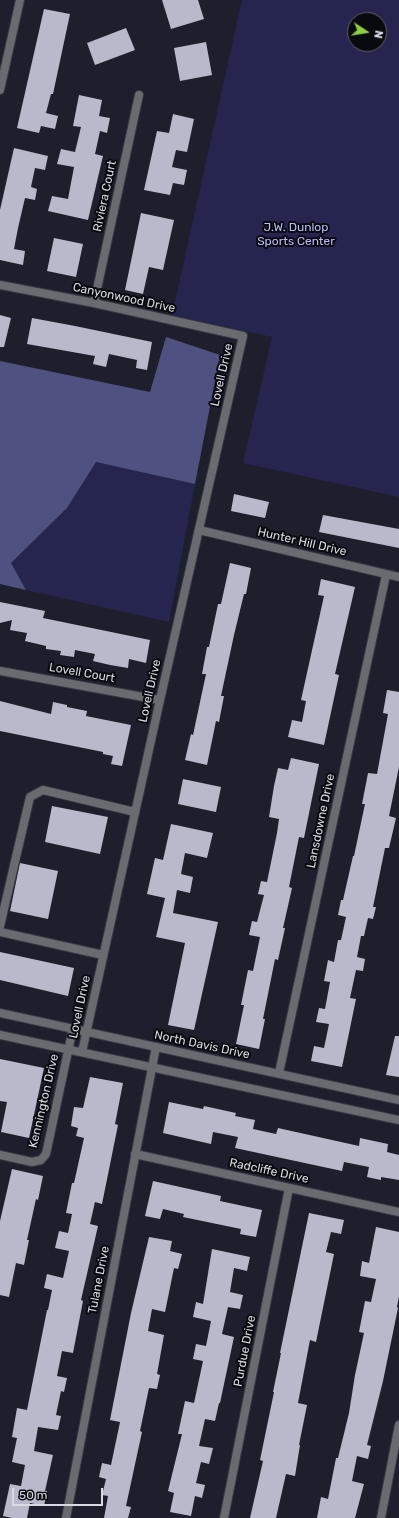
<!DOCTYPE html>
<style>
body{margin:0}
#map{position:relative;width:399px;height:1518px;overflow:hidden;background:#1e1f2c;font-family:Rubik,sans-serif}
canvas{display:block}
.north{position:absolute;left:347px;top:12px;width:40px;height:40px;box-sizing:border-box;background:#090a0f;border:1px solid #5c5d63;border-radius:50%;rotate:102deg;font-size:11px;font-weight:700;line-height:16px;text-align:center;color:#d8d9e2}
.north::after{content:'';display:block;margin:auto;width:14px;height:18px;background:#8fcd42;clip-path:polygon(50% 0,100% 100%,50% 72%,0 100%)}
.scale{position:absolute;left:12px;top:1488px;width:91px;height:18px;box-sizing:border-box;border:2px solid #d8d9e2;border-top:0;padding-left:5px;font-size:12px;line-height:14px;white-space:nowrap;color:#d8d9e2;-webkit-text-stroke:3px #090a0f;paint-order:stroke}
</style>
<div id="map">
<canvas width="399" height="1518"></canvas>
<div class="north">N</div>
<div class="scale">50 m</div>
</div>
<script>
const c = document.querySelector('canvas').getContext('2d');
c.lineJoin = 'round';
function fillPath(path, color) { c.fillStyle = color; c.fill(path, 'evenodd'); }
const shape = rows => new Path2D(rows.map(r => 'M' + r).join(''));
function stroke(path, color, width, dash) { c.strokeStyle = color; c.lineWidth = width; c.lineCap = dash ? 'butt' : 'round'; c.setLineDash(dash || []); c.stroke(path); }
function drawText(font, color, halo, rows, align = 'center') {
  c.font = font + ' Rubik,sans-serif'; c.lineWidth = 4; c.setLineDash([]); c.textBaseline = 'middle'; c.strokeStyle = halo; c.fillStyle = color; for (const [text, x, y, turn = 0] of rows) {
    c.save(); c.translate(x, y); c.rotate((+turn || 0) * Math.PI / 180); c.textAlign = isNaN(turn) ? turn : align; if (halo) c.strokeText(text, 0, 0); c.fillText(text, 0, 0); c.restore();
  }
}
fillPath(shape([
 [242,0,399,0,399,497,243,463,272,337,172,315],
 [355,20,379,20,379,44,355,44],
 [96,462,195,484,169,622,26,590,11,563,67,508]
]), '#25254f');
fillPath(shape([
 [166,337,220,355,195,484,96,462,67,508,11,563,26,590,0,584,0,361,150,392]
]), '#4f5280');
fillPath(shape([
 [162,0,198,0,204,19,171,29],
 [44,9,70,14,53,94,51,94,46,113,58,116,55,129,41,126,39,133,17,128],
 [126,28,135,50,95,65,87,43],
 [206,42,212,75,180,81,174,48],
 [79,95,102,100,99,116,110,118,107,133,100,131,95,154,103,156,88,220,48,211,52,196,68,199,74,167,57,164,61,149,75,152,81,127,73,126],
 [173,114,194,119,187,152,176,150,172,167,187,170,184,185,173,183,170,195,144,190,157,131,169,133],
 [14,148,48,156,45,170,35,168,31,187,37,189,35,200,25,198,18,228,14,249,25,251,23,265,0,260,0,210],
 [141,213,174,220,163,270,149,267,143,294,125,290],
 [54,238,83,244,76,277,47,271],
 [0,315,11,318,4,347,0,347],
 [32,318,75,326,152,342,147,370,136,368,137,360,109,354,106,367,93,364,95,356,27,344],
 [234,494,269,502,265,518,231,511],
 [323,515,399,529,399,548,319,532],
 [230,563,251,568,246,594,244,594,234,635,221,696,224,696,219,722,216,721,207,765,185,760,191,734,193,735,206,674,202,674,207,647,209,647,218,604,221,604],
 [321,579,355,587,335,674,339,675,324,745,288,737,292,720,302,722,306,701,301,700,324,596,318,595],
 [0,602,45,611,43,618,150,640,146,663,129,659,128,668,110,665,93,661,95,654,75,650,74,657,60,655,61,651,46,649,46,646,25,641,27,633,10,630,12,620,0,623],
 [387,690,399,692,399,767,389,816,396,818,389,848,385,848,373,907,376,907,373,919,368,918,364,936,361,936,357,957,365,959,363,971,356,970,350,998,356,999,342,1067,311,1061,314,1046,324,1048,329,1024,316,1022,319,1008,325,1009,330,982,324,981,328,960,334,962,338,940,341,940,346,917,338,915,341,900,343,900,353,856,354,856,365,804,362,804,368,773,377,774,388,714,383,713],
 [0,701,51,714,53,702,67,705,67,707,87,711,86,716,131,725,122,766,111,764,113,756,103,754,103,752,0,731],
 [291,758,319,764,304,838,299,837,289,887,292,888,283,928,285,928,278,960,275,959,263,1019,265,1019,259,1049,236,1044,244,1005,241,1005,248,970,253,971,260,937,249,935,252,921,257,922,264,895,258,894,261,881,267,882,277,833,279,819,269,817,274,786,278,768,288,770],
 [183,779,221,787,216,812,178,804],
 [52,806,108,817,100,854,45,842],
 [171,824,213,833,207,858,185,853,181,874,193,877,190,893,177,890,173,913,218,922,194,1030,168,1025,185,943,156,937,165,898,147,894,155,858,163,860],
 [20,863,58,871,48,919,10,911],
 [0,952,74,968,68,996,0,980],
 [395,1036,399,1036,399,1077,386,1075],
 [0,1059,44,1068,29,1138,1,1132,7,1102,0,1101],
 [90,1077,123,1083,115,1124,118,1125,102,1204,95,1202,90,1224,98,1226,81,1300,83,1301,73,1353,62,1351,57,1376,67,1378,64,1392,61,1391,56,1415,61,1416,58,1430,38,1427,34,1451,53,1455,45,1491,47,1491,44,1506,30,1503,27,1518,12,1518,3,1516,10,1484,21,1486,25,1465,12,1462,17,1438,12,1437,17,1408,27,1410,47,1310,48,1310,52,1290,44,1288,47,1274,63,1278,69,1251,55,1248,59,1231,68,1233,72,1214,66,1213,72,1183,74,1183,84,1138,76,1136,78,1128,71,1126,74,1107,83,1108],
 [169,1102,203,1109,204,1106,236,1113,235,1116,255,1120,253,1129,276,1134,278,1128,359,1146,360,1138,388,1144,387,1152,399,1155,399,1180,381,1177,381,1180,367,1177,369,1167,344,1162,342,1171,235,1148,238,1137,213,1132,211,1144,163,1133],
 [12,1169,43,1176,38,1200,36,1199,27,1240,29,1240,24,1265,16,1263,9,1297,0,1295,0,1221],
 [153,1181,221,1196,220,1201,262,1210,256,1237,240,1234,241,1229,183,1217,184,1214,163,1209,160,1219,145,1216],
 [309,1213,344,1220,341,1234,331,1232,326,1252,334,1254,316,1342,310,1340,298,1403,307,1405,299,1445,300,1445,295,1476,286,1474,276,1518,250,1518,263,1461,260,1460,274,1392,273,1392,281,1353,280,1353],
 [376,1227,399,1232,399,1296,397,1307,398,1308,383,1381,367,1445,371,1446,368,1459,357,1456,352,1481,364,1484,355,1518,317,1518,321,1497,328,1499,336,1458,338,1458,349,1413,355,1375,364,1333,359,1332,365,1301,371,1302,376,1279,360,1276,362,1261,369,1263],
 [149,1237,172,1241,170,1251,182,1254,178,1269,174,1268,165,1312,152,1309,148,1331,164,1335,157,1374,160,1375,157,1389,149,1388,140,1431,142,1432,126,1506,131,1507,128,1518,104,1518,108,1496,102,1495,106,1479,99,1477,102,1463,111,1465,120,1422,110,1420,131,1313],
 [212,1249,250,1257,247,1271,234,1268,230,1292,243,1295,240,1309,228,1307,222,1334,234,1337,220,1403,219,1403,215,1421,205,1419,199,1446,213,1448,209,1464,201,1462,196,1483,205,1485,202,1498,195,1496,191,1516,170,1512,174,1493,168,1491,182,1434,178,1434,185,1401,194,1403,203,1361,193,1359,196,1344,206,1346,211,1321,193,1317,196,1302,203,1304]
]), '#b8bacb');
const minor = shape([
 [0,90,20,0],
 [0,285,94,303,243,336,160,700,82,1052],
 [94,303,139,95],
 [199,530,399,577],
 [0,671,160,700],
 [0,926,30,797,43,790,135,812],
 [0,932,103,955],
 [279,1073,386,575],
 [135,1154,399,1212],
 [0,1155,32,1162,41,1160,46,1154,73,1028],
 [66,1518,156,1047],
 [224,1518,289,1188],
 [381,1518,399,1425]
]);
const tertiary = shape([
 [0,1013,399,1100],
 [0,1035,399,1120]
]);
stroke(minor, '#383945', 10);
stroke(tertiary, '#383945', 10);
stroke(minor, '#6a6a71', 8);
stroke(tertiary, '#6a6a71', 8);
drawText('12px', '#d8d9e2', '#090a0f', [
 ["Riviera Court",105,196,-78],
 ["Canyonwood Drive",124,298,12],
 ["Lovell Drive",222,375,-77],
 ["Hunter Hill Drive",302,542,13],
 ["Lovell Court",82,673,10],
 ["Lovell Drive",150,691,-77],
 ["Lansdowne Drive",321,821,-78],
 ["Lovell Drive",80,1007,-78],
 ["North Davis Drive",202,1045,12],
 ["Kennington Drive",44,1101,-77],
 ["Radcliffe Drive",269,1171,12],
 ["Tulane Drive",99,1280,-79],
 ["Purdue Drive",245,1351,-79]
]);
drawText('12px', '#b7bcf8', '#090a0f', [
 ["J.W. Dunlop",296,228],
 ["Sports Center",296,242]
]);
</script>
